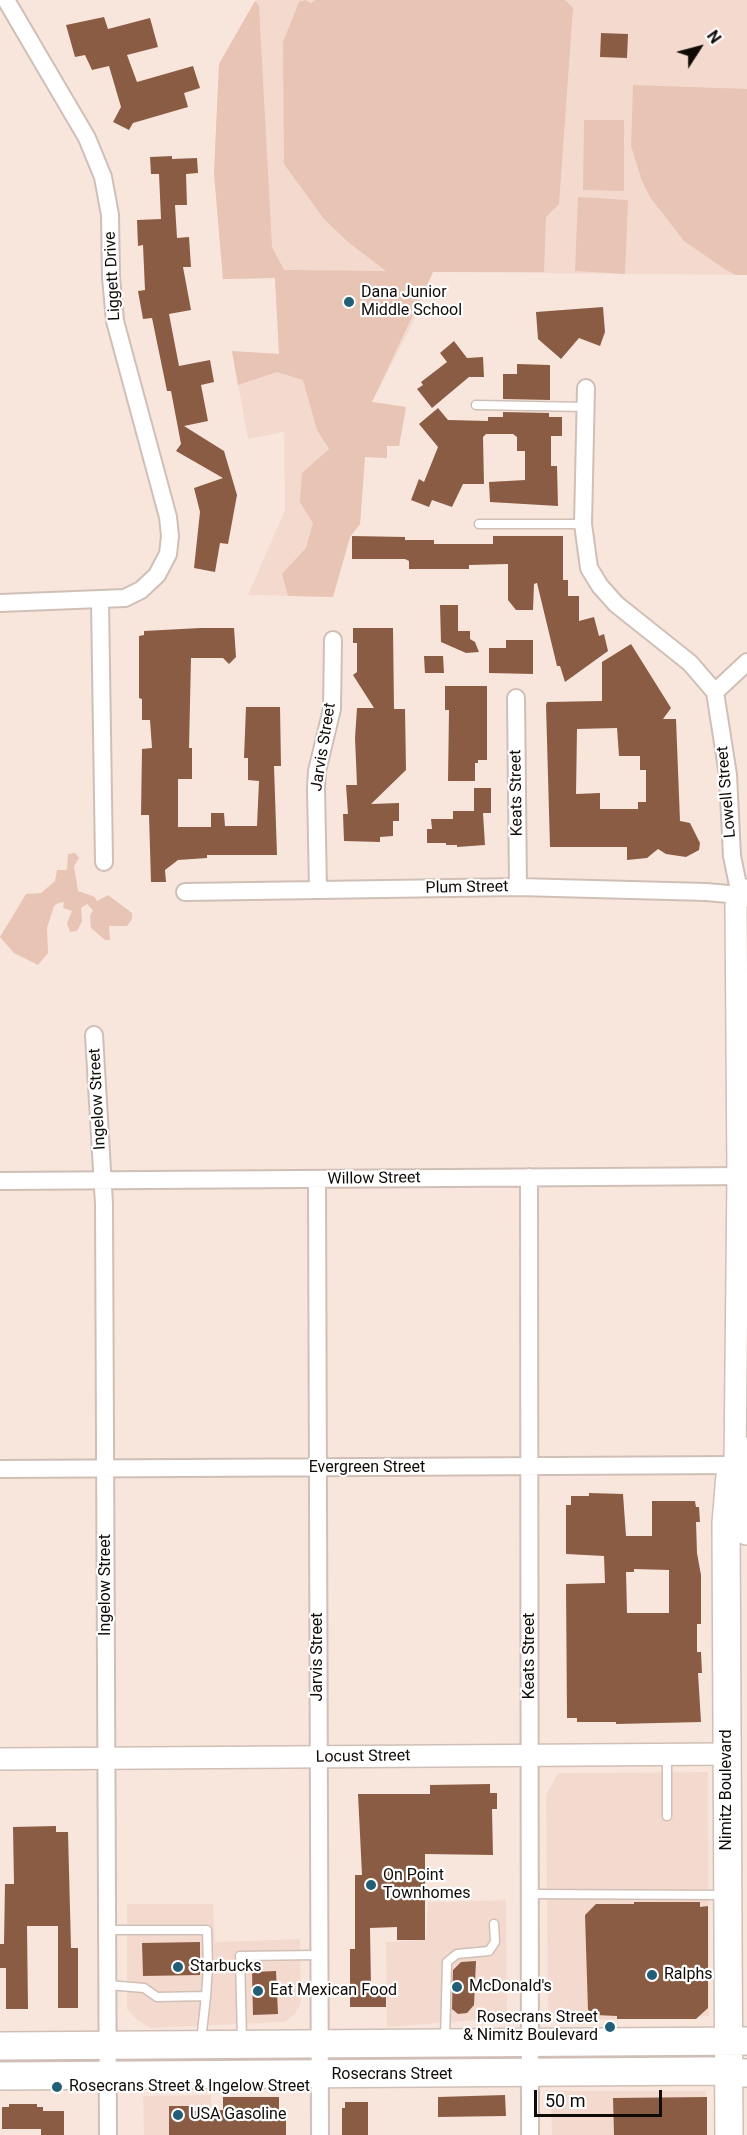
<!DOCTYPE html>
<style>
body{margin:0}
#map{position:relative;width:747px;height:2135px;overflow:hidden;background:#f8e6dd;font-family:Roboto,sans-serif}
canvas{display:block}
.north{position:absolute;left:669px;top:18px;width:60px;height:60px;-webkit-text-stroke:4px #fff;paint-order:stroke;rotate:54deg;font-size:16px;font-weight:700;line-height:24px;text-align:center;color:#110b08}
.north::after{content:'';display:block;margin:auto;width:21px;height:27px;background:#110b08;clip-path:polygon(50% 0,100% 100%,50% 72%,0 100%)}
.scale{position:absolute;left:534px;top:2090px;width:128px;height:27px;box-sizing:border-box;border:3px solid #110b08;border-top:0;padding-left:8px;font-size:18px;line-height:21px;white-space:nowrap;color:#110b08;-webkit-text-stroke:4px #fff;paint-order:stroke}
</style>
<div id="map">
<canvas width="747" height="2135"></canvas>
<div class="north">N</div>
<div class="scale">50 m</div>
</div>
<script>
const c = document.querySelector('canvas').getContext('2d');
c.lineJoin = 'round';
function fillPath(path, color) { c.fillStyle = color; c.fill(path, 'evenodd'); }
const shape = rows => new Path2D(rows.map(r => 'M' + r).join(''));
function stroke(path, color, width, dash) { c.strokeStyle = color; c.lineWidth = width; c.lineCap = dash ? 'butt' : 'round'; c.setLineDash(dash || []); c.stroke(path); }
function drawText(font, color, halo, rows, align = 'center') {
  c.font = font + ' Roboto,sans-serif'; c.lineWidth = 4.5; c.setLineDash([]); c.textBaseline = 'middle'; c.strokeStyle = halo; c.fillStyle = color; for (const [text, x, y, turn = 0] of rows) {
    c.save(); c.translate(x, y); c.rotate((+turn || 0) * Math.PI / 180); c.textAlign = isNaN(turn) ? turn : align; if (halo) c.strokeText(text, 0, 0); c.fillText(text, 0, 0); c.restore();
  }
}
fillPath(shape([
 [256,0,747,0,747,275,433,272,412,325,372,402,406,407,399,446,387,446,387,458,365,457,360,524,350,537,333,597,248,595,285,510,284,432,248,439,232,351,279,354,275,278,223,279,214,173,219,64],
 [708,1772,709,2016,562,2021,548,2008,546,1795,558,1773],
 [506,1900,507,2018,387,2027,386,1942,426,1940,428,1902],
 [127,1904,213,1904,215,1942,300,1939,301,2003,295,2014,285,2022,150,2028,136,2019,127,2009],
 [561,2091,706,2091,707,2135,552,2135,551,2105],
 [211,2095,213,2135,144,2135,143,2096]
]), '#f4dace');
fillPath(shape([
 [305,0,311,3,316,0,565,0,573,8,559,204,546,217,544,272,433,272,372,402,406,407,399,446,387,446,387,458,365,457,360,524,350,537,333,597,288,596,282,574,306,548,313,523,300,502,302,473,329,449,317,430,303,380,277,372,238,385,232,351,279,354,275,278,223,279,214,173,219,64,255,1,259,6,272,247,284,270,386,271,348,242,324,219,284,164,283,42,299,2],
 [633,85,747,89,747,275,736,275,726,270,684,241,650,197,642,181,631,146],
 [584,120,624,120,624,191,583,190],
 [578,197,628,200,625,274,575,271],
 [75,853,79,858,74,866,78,891,95,897,97,901,108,895,132,913,132,919,127,926,109,926,110,940,105,940,91,928,90,916,93,910,87,904,81,908,82,921,77,931,70,932,67,923,72,911,63,908,64,902,58,903,54,906,47,928,48,953,38,965,14,953,0,937,26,894,41,893,55,881,57,870,67,870,68,854]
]), '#e7c4b3');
fillPath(shape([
 [104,17,108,29,150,18,158,47,127,55,137,82,193,66,200,88,184,93,188,107,133,123,129,130,113,122,121,107,109,66,92,70,85,55,75,57,66,25],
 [601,33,628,34,627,58,600,57],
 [172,156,172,159,197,158,198,173,186,174,187,205,175,205,177,238,189,237,191,267,183,267,191,310,169,314,179,366,210,360,214,382,201,385,208,421,184,426,224,451,237,495,228,544,220,543,215,572,194,568,200,512,194,488,223,478,176,451,181,444,171,391,167,391,152,318,143,319,138,291,145,290,143,245,138,246,137,220,161,219,159,174,151,174,150,157],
 [603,307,605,332,600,346,579,338,561,359,538,339,536,312],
 [454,341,467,358,483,357,484,377,469,377,432,408,417,389,423,385,421,382,447,362,440,353],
 [517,364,550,365,550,400,503,399,503,374,517,374],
 [438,408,448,420,488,421,488,417,503,417,503,412,549,413,549,417,562,417,562,436,551,436,551,466,557,466,558,506,490,502,489,482,525,480,525,451,517,451,517,437,513,434,486,434,483,437,484,484,463,484,452,507,432,500,429,507,411,500,419,479,424,482,438,447,419,424],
 [352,536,405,537,405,540,434,540,434,544,493,544,493,536,563,536,563,580,568,580,568,596,579,596,579,621,594,617,599,636,604,634,608,651,565,682,560,666,557,666,537,583,534,584,533,610,516,610,508,600,508,564,469,565,469,569,409,569,409,561,405,559,352,559],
 [440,605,458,605,458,631,470,631,470,639,475,642,479,652,466,653,441,642],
 [200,628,234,628,236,657,229,664,223,658,191,658,189,748,192,748,192,779,178,779,178,827,211,827,211,813,224,813,225,826,257,826,259,781,248,780,248,758,244,758,246,707,280,707,281,766,274,766,277,855,207,855,207,858,178,860,165,870,166,882,151,882,149,815,141,815,142,749,152,748,150,720,142,720,142,699,139,698,139,636,144,635,144,631],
 [353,628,393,628,394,709,405,709,406,770,371,804,399,803,399,821,393,821,393,836,380,837,380,842,344,841,343,814,348,814,346,785,357,785,355,738,357,708,374,708,353,675,357,672,357,643,353,643],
 [506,640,533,640,533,674,489,673,489,648,506,648],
 [631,644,671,708,663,719,676,719,680,821,690,823,700,843,699,850,686,857,666,854,658,849,647,858,627,860,627,847,550,847,546,705,547,702,602,701,602,662],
 [617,728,619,756,640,756,640,770,646,770,646,802,638,802,638,809,600,809,600,793,576,794,577,729],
 [424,656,443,656,444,673,425,673],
 [445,686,487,686,487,760,478,760,478,763,475,763,475,781,448,781,449,710,445,710],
 [474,788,491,788,491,813,483,813,485,845,457,847,457,845,446,845,446,843,427,843,427,829,432,829,431,819,453,819,453,811,474,811],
 [589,1493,623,1494,626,1536,652,1536,652,1501,695,1501,696,1507,699,1507,700,1522,696,1522,697,1553,701,1575,701,1624,697,1624,697,1652,701,1652,702,1673,698,1673,701,1722,616,1724,616,1722,577,1722,577,1718,567,1718,566,1584,605,1583,604,1556,566,1554,566,1505,571,1505,571,1496,589,1496],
 [634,1569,669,1570,669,1613,627,1613,626,1572,634,1572],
 [490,1784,490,1793,497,1793,497,1809,492,1809,493,1855,425,1854,425,1940,397,1940,397,1927,370,1928,371,1988,386,1988,386,2007,350,2007,350,1949,355,1949,355,1875,362,1875,358,1794,430,1794,430,1785],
 [56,1826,56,1832,68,1832,71,1948,78,1948,78,2008,58,2008,58,1926,27,1926,28,2009,6,2009,6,1968,0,1968,0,1944,4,1944,5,1884,14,1884,13,1827],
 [634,1902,700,1902,700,1907,708,1906,708,2008,696,2019,617,2019,617,2016,595,2015,588,2010,585,1915,596,1904,634,1904],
 [200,1942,200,1975,143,1976,142,1943],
 [476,1961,474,2005,467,2013,458,2014,452,2009,453,1970,461,1962],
 [276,1971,278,2014,253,2015,252,1972],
 [505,2095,506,2116,438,2117,438,2097],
 [223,2097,279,2097,279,2109,286,2109,286,2135,169,2135,169,2106,190,2106,190,2111,223,2110],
 [707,2097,707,2135,614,2135,613,2098],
 [345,2102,368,2102,368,2135,342,2135,342,2108,345,2108],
 [9,2104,37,2104,37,2107,43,2107,43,2111,64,2111,64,2135,41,2135,41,2129,2,2129,2,2107,9,2107]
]), '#8b5c44');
const service = shape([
 [476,405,586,407],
 [479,524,583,524],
 [667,1816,667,1756],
 [529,1894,723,1895],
 [107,1930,207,1930,208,1967,206,1996],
 [108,1985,144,1988,157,1997,206,1996,201,2041],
 [242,2040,240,1956,318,1955],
 [445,2040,447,1962,457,1954,489,1951,495,1942,494,1924]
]);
const minor = shape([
 [100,601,104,862],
 [0,603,125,598,141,590,157,575,168,554,170,536,168,517,115,321,111,277,110,215,103,177,87,138,6,0],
 [715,692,747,662],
 [516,698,518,887],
 [318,889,316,788,317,771,332,709,333,640],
 [185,892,518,887,706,892,740,895,732,856,728,775,715,692,690,663,616,604,600,586,589,568,583,524,586,388],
 [94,1035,104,1204,108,2135],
 [529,1177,530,2135],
 [317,1179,320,2135],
 [0,1181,747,1176],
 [0,1469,735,1465]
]);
const tertiary = shape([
 [735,1465,738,1176,736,905,740,895,747,890],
 [0,1759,727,1754]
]);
const primary = shape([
 [738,1484,747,1531],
 [0,2046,747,2041],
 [0,2076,710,2071,747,2073],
 [729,2135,726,1523,730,1475,747,1451]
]);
stroke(service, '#d0bfb6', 11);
stroke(minor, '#d0bfb6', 20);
stroke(tertiary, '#d0bfb6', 24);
stroke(primary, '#d0bfb6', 30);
stroke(service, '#fff', 8);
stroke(minor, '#fff', 16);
stroke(tertiary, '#fff', 21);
stroke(primary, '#fff', 27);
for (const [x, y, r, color] of [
 [349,302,6,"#225e76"],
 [371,1885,6,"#225e76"],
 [178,1967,6,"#225e76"],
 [652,1975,6,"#225e76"],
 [457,1987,6,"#225e76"],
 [258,1991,6,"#225e76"],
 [610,2027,6,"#225e76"],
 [57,2087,6,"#225e76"],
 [178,2115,6,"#225e76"]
]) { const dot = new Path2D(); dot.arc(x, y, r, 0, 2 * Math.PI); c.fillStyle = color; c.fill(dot); stroke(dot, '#fff', 2); }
drawText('16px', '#110b08', '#fff', [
 ["Liggett Drive",113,276,-93],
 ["Jarvis Street",324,747,-81],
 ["Lowell Street",727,792,-95],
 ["Keats Street",517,793,-91],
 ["Plum Street",467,888,-1],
 ["Ingelow Street",98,1099,-93],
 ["Willow Street",374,1179,-1],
 ["Evergreen Street",367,1468],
 ["Ingelow Street",106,1585,-90],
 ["Keats Street",530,1656,-90],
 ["Jarvis Street",318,1657,-90],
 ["Locust Street",363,1757,-1],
 ["Nimitz Boulevard",727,1790,-90],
 ["Rosecrans Street",392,2075]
]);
drawText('16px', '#110b08', '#fff', [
 ["Dana Junior",361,293],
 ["Middle School",361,311],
 ["On Point",383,1876],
 ["Townhomes",383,1894],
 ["Starbucks",190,1967],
 ["Ralphs",664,1975],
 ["McDonald's",469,1987],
 ["Eat Mexican Food",270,1991],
 ["Rosecrans Street",598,2018,"right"],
 ["& Nimitz Boulevard",598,2036,"right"],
 ["Rosecrans Street & Ingelow Street",69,2087],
 ["USA Gasoline",190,2115]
], 'left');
</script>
